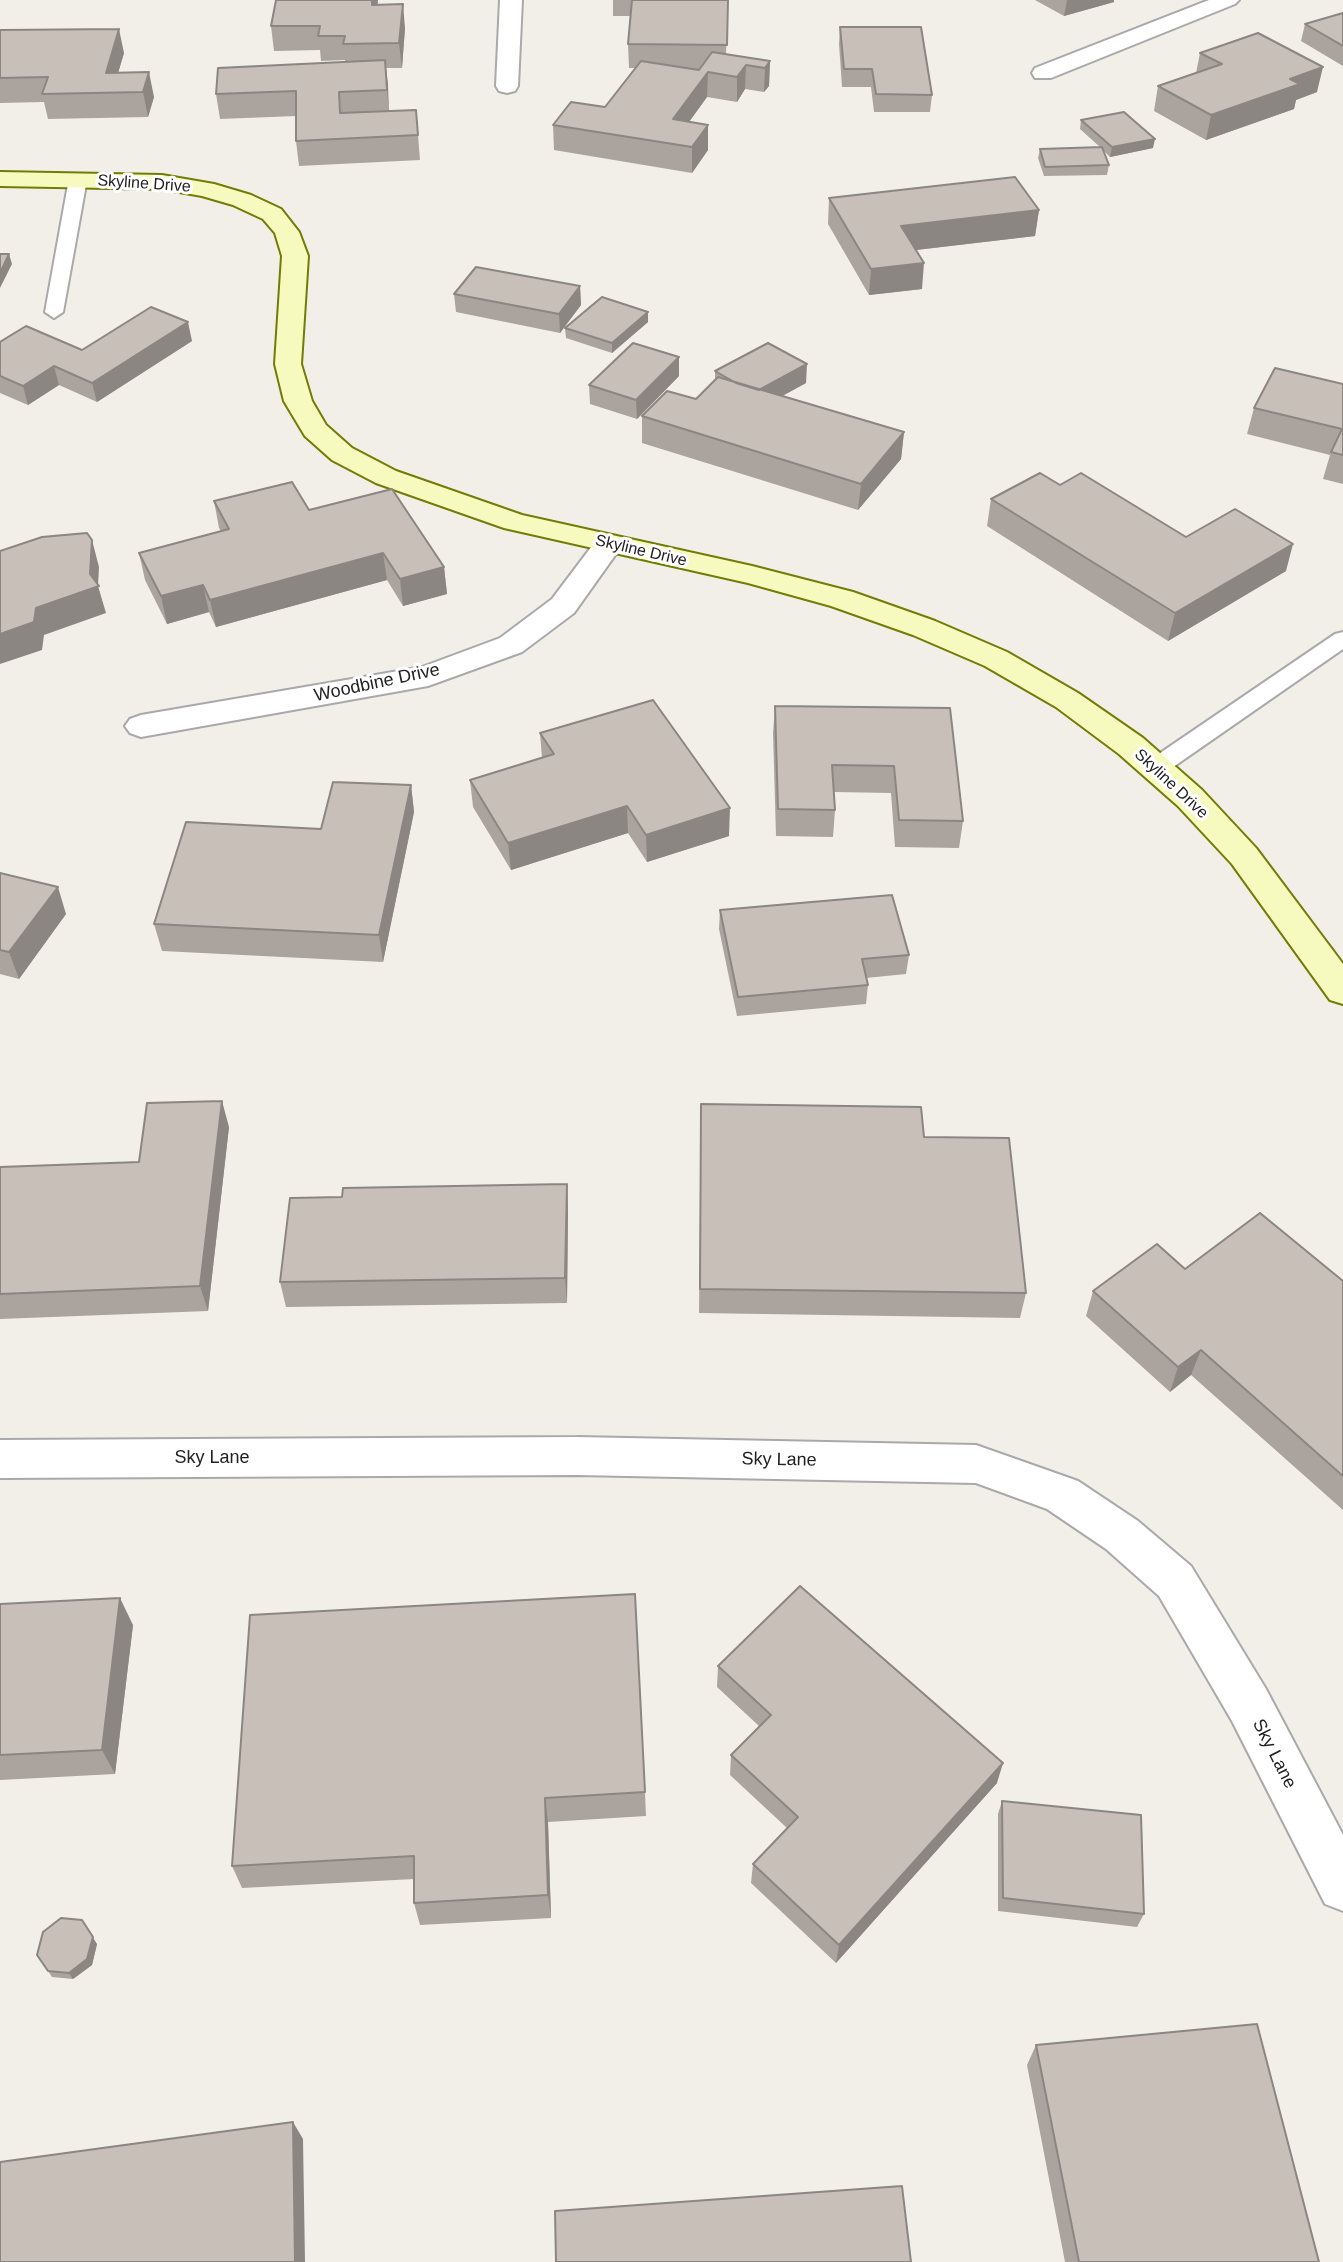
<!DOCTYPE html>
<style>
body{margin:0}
canvas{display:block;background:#f2efe9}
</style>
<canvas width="1343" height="2262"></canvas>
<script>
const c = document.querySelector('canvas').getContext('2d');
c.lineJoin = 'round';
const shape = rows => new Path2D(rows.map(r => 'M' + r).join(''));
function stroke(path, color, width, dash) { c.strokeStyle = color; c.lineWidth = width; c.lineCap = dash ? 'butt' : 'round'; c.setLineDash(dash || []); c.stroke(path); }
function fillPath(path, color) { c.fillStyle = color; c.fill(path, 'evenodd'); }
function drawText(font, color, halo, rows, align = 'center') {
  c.font = font + ' Arial,sans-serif'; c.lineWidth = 6; c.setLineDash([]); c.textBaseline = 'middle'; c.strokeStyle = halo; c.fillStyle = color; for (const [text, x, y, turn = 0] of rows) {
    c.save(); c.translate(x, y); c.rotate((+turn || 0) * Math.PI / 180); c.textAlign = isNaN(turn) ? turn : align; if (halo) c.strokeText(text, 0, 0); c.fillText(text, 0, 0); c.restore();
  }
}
const lane = shape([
 [78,174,87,179,63,312,54,318,45,312,69,179,78,174],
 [1343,632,1343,649,1163,774,1155,776,1147,774,1143,768,1147,762,1335,634,1343,632]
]);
const street = shape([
 [500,0,522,0,518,86,515,91,507,93,499,91,496,86,500,0],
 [1209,0,1239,0,1235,4,1051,78,1035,78,1032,73,1035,68,1209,0],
 [608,535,618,538,623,544,574,613,522,652,428,686,141,737,130,733,125,726,130,719,141,715,422,667,500,638,552,599,598,538,608,535],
 [577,1437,976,1445,1078,1481,1138,1521,1191,1566,1266,1689,1343,1835,1343,1911,1325,1904,1232,1721,1159,1596,1106,1549,1047,1509,976,1483,577,1475,0,1478,0,1440,577,1437]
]);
const secondary = shape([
 [0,172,162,175,214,184,251,195,281,209,299,232,308,256,301,364,312,401,326,425,352,448,396,471,522,515,752,566,853,592,935,621,1007,652,1078,693,1143,738,1202,790,1256,848,1343,964,1343,1004,1330,1000,1232,864,1178,806,1119,754,1056,707,985,666,913,635,831,606,748,583,504,528,376,483,332,460,305,436,284,401,275,364,282,256,275,233,263,219,233,205,202,196,162,189,0,186,0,172]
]);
stroke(lane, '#a9a9a9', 4);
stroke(street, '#a9a9a9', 4);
stroke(secondary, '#707d05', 4);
fillPath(lane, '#fff');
fillPath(street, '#fff');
fillPath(secondary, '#f7fabf');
fillPath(shape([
 [378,0,377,5,405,28,402,68,386,68,389,111,416,110,420,160,299,166,296,141,296,116,220,119,216,94,345,62,345,60,321,61,320,50,274,51,271,26],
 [613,0,728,0,726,55,770,61,769,86,764,92,745,89,737,102,707,97,689,122,708,150,692,173,554,150,553,125,605,107,635,68,629,68,628,44,631,16,613,16],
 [1035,0,1114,0,1114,2,1064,16],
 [1343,13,1343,66,1301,41,1305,24],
 [840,27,932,95,930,112,874,112,871,87,842,87,839,44],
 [0,30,124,53,118,73,154,97,148,117,48,119,44,102,0,103],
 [1200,53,1317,92,1296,100,1294,109,1206,140,1154,111,1158,86,1196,73],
 [1081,120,1153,148,1110,157,1103,150,1109,165,1107,175,1044,176,1038,158,1040,149,1100,147,1080,129],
 [829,198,1039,210,1035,236,916,250,922,289,869,295,828,224],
 [580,286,581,305,560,333,456,312,454,294],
 [648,312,648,322,612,353,566,338,565,328],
 [192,341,97,402,59,385,28,405,0,393,0,342,82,350],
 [679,357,679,376,637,419,590,404,589,385],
 [715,371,806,383,782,396,904,432,901,459,858,510,642,443,642,416,696,399,715,380],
 [1343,384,1343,484,1323,479,1330,455,1247,434,1254,408],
 [1060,485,1186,537,1286,571,1168,641,987,526,991,499],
 [214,501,444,567,447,594,403,606,387,580,216,627,209,612,167,624,145,580,139,553,221,531,219,528],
 [775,706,950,708,963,821,959,848,895,847,891,793,834,792,835,810,833,837,776,836,773,733],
 [540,733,729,836,647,862,628,833,511,870,473,807,470,780,542,758],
 [411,785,414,812,383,962,162,951,154,924,321,829],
 [0,873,66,914,19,979,0,974],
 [720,910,909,955,906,974,866,978,868,985,866,1004,737,1016,719,929],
 [701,1104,924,1137,1026,1293,1020,1318,699,1313],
 [229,1127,208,1311,0,1319,0,1167,139,1162],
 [567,1184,568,1210,567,1303,286,1307,280,1282,342,1197],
 [1185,1269,1343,1281,1343,1510,1191,1375,1170,1392,1086,1316,1093,1291],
 [0,1604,133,1625,115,1774,0,1780],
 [250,1615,645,1792,646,1816,548,1822,551,1918,420,1925,414,1903,414,1879,242,1888,232,1866],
 [718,1666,997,1783,836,1963,751,1883,753,1864,787,1828,730,1775,731,1755,759,1726,717,1687],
 [1002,1801,1144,1914,1137,1927,998,1911,998,1814],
 [97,1944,92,1965,73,1979,52,1977,48,1971],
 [1036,2045,1319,2262,1065,2262,1027,2065]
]), '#aba49e');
fillPath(shape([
 [372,0,378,0,374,29,372,5],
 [1067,0,1114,0,1114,2,1064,16],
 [403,4,405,28,402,68,399,43],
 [119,29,124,53,112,93,106,73],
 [385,60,388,84,389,115,387,90],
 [770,61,769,86,764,92,765,68],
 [746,65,745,89,737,102,737,77],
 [1323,67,1317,92,1296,100,1294,109,1206,140,1211,115,1290,79],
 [149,72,154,97,148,117,143,92],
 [708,72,707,97,673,144,673,119],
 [708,125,708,150,692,173,692,147],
 [1155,139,1153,148,1110,157,1112,147],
 [1039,210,1035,236,899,252,901,226],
 [9,254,12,264,0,288,0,273],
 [924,263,922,289,869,295,871,269],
 [580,286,581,305,560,333,559,314],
 [648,312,648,322,612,353,612,343],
 [188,322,192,341,97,402,92,383],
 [679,357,679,376,637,419,636,400],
 [807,364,806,383,753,412,754,393],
 [54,366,59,385,28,405,23,386],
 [904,432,901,459,858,510,861,484],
 [92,540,99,567,98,586,106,613,44,635,42,650,0,664,0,634,36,608,90,574],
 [1293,544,1286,571,1168,641,1175,613],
 [383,553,387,580,216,627,210,600],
 [444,567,447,594,403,606,400,579],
 [203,585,209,612,167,624,161,596],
 [411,785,414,812,383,962,379,935],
 [627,806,628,833,511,870,508,843],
 [730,808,729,836,647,862,646,835],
 [58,887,66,914,19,979,9,952],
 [222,1101,229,1127,208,1311,200,1286],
 [567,1184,568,1210,567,1303,565,1278],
 [1201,1350,1191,1375,1170,1392,1178,1367],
 [120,1598,133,1625,115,1774,102,1750],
 [1003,1763,997,1783,836,1963,839,1945],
 [545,1798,548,1822,551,1918,548,1895],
 [82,1920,97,1944,92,1965,73,1979,69,1973],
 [293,2122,303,2139,305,2262,295,2262]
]), '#8b8681');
const building = shape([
 [276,0,372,0,372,5,403,4,399,43,343,44,345,36,318,36,320,26,271,26,276,0],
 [632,0,728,0,727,45,628,44,632,0],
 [1343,13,1343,46,1305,24,1343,13],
 [840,27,921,27,932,95,876,94,872,69,844,69,840,27],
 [119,29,106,73,149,72,143,92,42,94,48,77,0,78,0,30,119,29],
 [1258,33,1323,67,1290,79,1300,84,1211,115,1158,86,1222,64,1200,53,1258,33],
 [712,52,770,61,765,68,746,65,737,77,708,72,673,119,708,125,692,147,553,125,571,102,605,107,641,61,699,70,712,52],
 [385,60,387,90,339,92,340,113,416,110,418,135,296,141,296,91,216,94,218,68,385,60],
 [1124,112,1155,139,1112,147,1081,120,1124,112],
 [1102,147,1109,165,1045,167,1040,149,1102,147],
 [1015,177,1039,210,901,226,924,263,871,269,829,198,1015,177],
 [0,254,9,254,0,273,0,254],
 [476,267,580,286,559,314,454,294,476,267],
 [602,297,648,312,612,343,565,328,602,297],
 [151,307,188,322,92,383,54,366,23,386,0,376,0,342,26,326,82,350,151,307],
 [633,343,679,357,636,400,589,385,633,343],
 [768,343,807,364,759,390,736,383,715,371,768,343],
 [1275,368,1343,384,1343,455,1331,452,1342,429,1254,408,1275,368],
 [718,377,904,432,861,484,642,416,667,391,696,399,718,377],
 [1040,473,1060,485,1081,473,1186,537,1235,509,1293,544,1175,613,991,499,1040,473],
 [292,482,309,510,392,489,444,567,400,579,383,553,210,600,203,585,161,596,139,553,229,529,214,501,292,482],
 [87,533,92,540,90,574,99,586,36,608,34,622,0,634,0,551,42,537,87,533],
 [653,700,730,808,646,835,627,806,508,843,470,780,554,754,540,733,653,700],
 [775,706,950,708,963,821,899,820,894,766,832,765,835,810,778,809,775,706],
 [333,782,411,785,379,935,154,924,186,822,321,829,333,782],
 [0,873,58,887,9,952,0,950,0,873],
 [892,895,909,955,862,959,868,985,738,997,720,910,892,895],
 [222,1101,200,1286,0,1294,0,1167,139,1162,147,1103,222,1101],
 [701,1104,921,1107,924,1137,1009,1138,1026,1293,700,1289,701,1104],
 [567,1184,565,1278,280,1282,290,1198,342,1197,343,1188,567,1184],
 [1260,1213,1343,1281,1343,1476,1201,1350,1178,1367,1093,1291,1157,1244,1185,1269,1260,1213],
 [800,1586,1003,1763,839,1945,753,1864,798,1817,731,1755,771,1715,718,1666,800,1586],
 [635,1594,645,1792,545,1798,548,1895,414,1903,414,1856,232,1866,250,1615,635,1594],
 [120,1598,102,1750,0,1755,0,1604,120,1598],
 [1002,1801,1141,1815,1144,1914,1003,1898,1002,1801],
 [61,1918,82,1920,93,1937,87,1959,69,1973,48,1971,37,1955,43,1932,61,1918],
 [1257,2024,1319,2262,1079,2262,1036,2045,1257,2024],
 [293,2122,295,2262,0,2262,0,2162,293,2122],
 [902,2186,911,2262,556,2262,555,2211,902,2186]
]);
fillPath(building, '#c7bfb8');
stroke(building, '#8b8681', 2);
drawText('16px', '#222', '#fff', [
 ["Skyline Drive",144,184,4],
 ["Skyline Drive",641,551,13],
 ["Skyline Drive",1171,784,43]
]);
drawText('18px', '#222', '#fff', [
 ["Woodbine Drive",377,683,-12],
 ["Sky Lane",212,1458],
 ["Sky Lane",779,1460,1],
 ["Sky Lane",1274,1754,63]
]);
</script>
